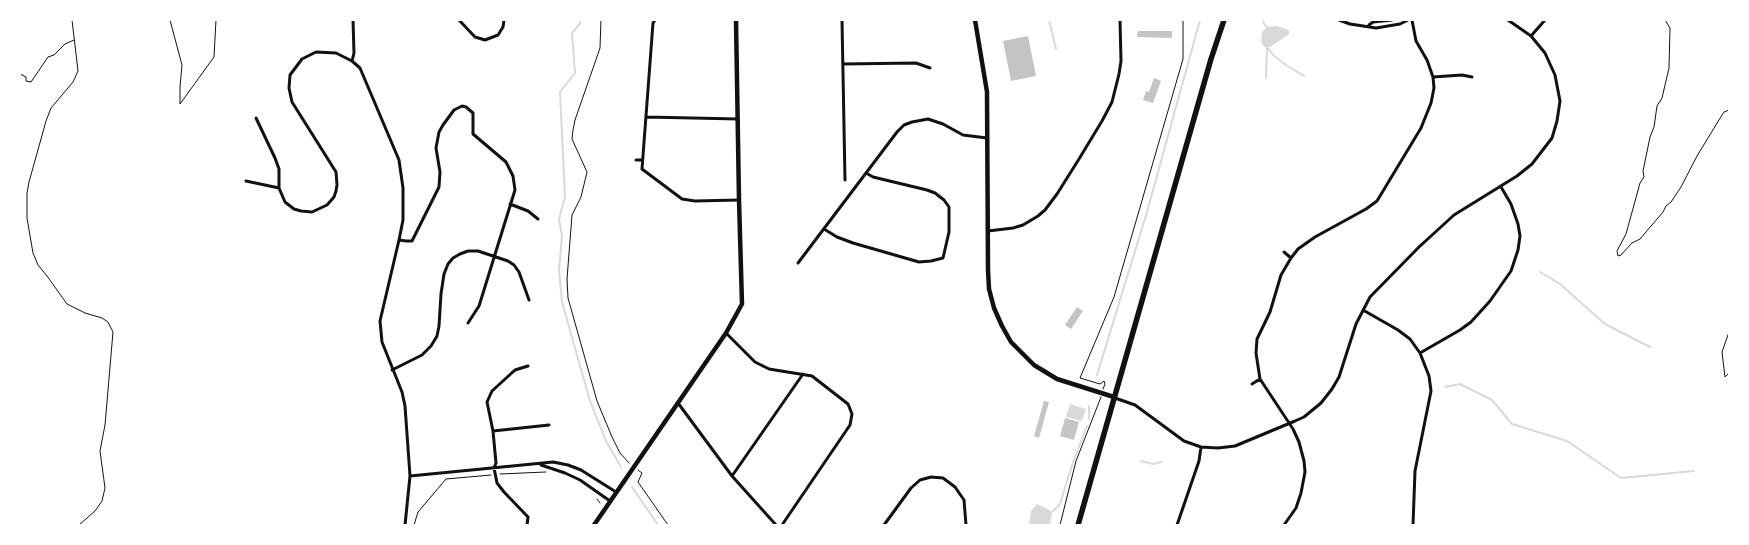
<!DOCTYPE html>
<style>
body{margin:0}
#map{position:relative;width:1749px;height:545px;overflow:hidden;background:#fff;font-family:"Sofia Sans Condensed",sans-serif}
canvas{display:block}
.frame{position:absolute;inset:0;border:21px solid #fff;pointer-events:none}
</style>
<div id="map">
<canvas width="1749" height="545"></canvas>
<div class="frame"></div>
</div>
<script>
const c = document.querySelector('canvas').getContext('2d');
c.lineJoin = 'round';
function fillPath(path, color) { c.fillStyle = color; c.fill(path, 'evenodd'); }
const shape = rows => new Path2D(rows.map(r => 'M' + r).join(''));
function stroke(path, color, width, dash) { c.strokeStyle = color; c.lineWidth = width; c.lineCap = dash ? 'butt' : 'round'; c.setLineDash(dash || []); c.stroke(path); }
fillPath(shape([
 [1277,26,1289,30,1289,34,1270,47,1264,47,1261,41,1262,32,1267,27],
 [1070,404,1086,409,1082,421,1066,417],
 [1037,504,1048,509,1052,513,1050,525,1029,525,1031,511]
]), '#d9d9d9');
stroke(shape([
 [581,20,579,25,572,33,575,73,560,92,565,197,559,219,562,236,559,270,562,302,590,401,606,441,621,467],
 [1049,20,1056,49],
 [1262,20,1267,28],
 [1267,47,1274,56,1286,65,1304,76],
 [1266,78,1267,46],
 [1540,272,1560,284,1605,324,1650,347],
 [1097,375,1147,212,1200,20],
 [1445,387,1460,384,1492,400,1512,424,1567,441,1621,478,1694,471],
 [1089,419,1089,406],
 [1141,461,1153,464,1161,462],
 [632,487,658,525],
 [1051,513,1060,504,1073,462,1087,426]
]), '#d9d9d9', 2);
fillPath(shape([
 [1138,31,1172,31,1172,38,1137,37],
 [1028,36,1036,76,1011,81,1003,41],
 [1154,78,1161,81,1153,103,1143,100,1146,91,1149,92],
 [1077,307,1083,311,1071,329,1065,325],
 [1044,401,1049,402,1039,438,1034,436],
 [1065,418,1079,422,1074,440,1060,436]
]), '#c4c4c4');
stroke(shape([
 [72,20,78,71,73,82,51,108,46,121,29,182,27,193,27,218,33,253,38,265,47,276,67,304,85,313,102,318,108,322,113,332,105,425,100,451,105,488,102,501,95,511,79,525],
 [170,20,182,65,180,87,180,104,214,57,216,20],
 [601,20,600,48,575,120,573,130,572,139,587,172,581,197,572,215,567,279,568,298,597,401,612,437,620,453,629,463],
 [1665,20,1670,28,1669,68,1662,98,1657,106,1654,127,1650,137,1643,171,1644,177,1640,183,1626,234,1617,251,1618,256,1621,255,1632,243,1640,239,1663,212,1666,206,1671,202,1681,187,1697,156,1722,115,1724,112,1729,110],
 [20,74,26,77,26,81,31,82,48,57,54,55,65,44,74,40],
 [1729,332,1722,352,1725,377,1729,373],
 [1103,389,1105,384,1104,381,1100,384,1080,378,1114,297,1183,59,1183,20],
 [638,470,642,473,638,482,668,525],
 [500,474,546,472],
 [597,499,600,503],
 [414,525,418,512,446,479,491,475],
 [1060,525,1076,461,1101,397]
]), '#111', 1);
stroke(shape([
 [459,20,475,37,485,40,498,35,503,27,504,20],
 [655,20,653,23,642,169,682,199,695,201,739,200],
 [842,20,845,180],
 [1339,20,1350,24,1376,28,1400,24,1408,20],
 [1369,25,1373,22,1392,20],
 [1531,36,1545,20],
 [352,61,354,53,353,20],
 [843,64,916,63,930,68],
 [1433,77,1462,75,1472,77],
 [646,117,738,119],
 [256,118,275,158,279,169,279,188],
 [636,160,642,160],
 [246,181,279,188,285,202,294,209,301,211,312,212,327,205,334,197,336,191,337,185,336,172,292,102,289,88,290,75,302,59,316,52,336,53,352,61,360,68,399,160,403,188,403,220,399,240,380,321,382,342,402,392,405,406,410,476,405,525],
 [510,204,528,211,538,219],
 [824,229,837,237,853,243,919,262,931,261,943,258,949,232,949,207,944,200,935,193,927,190,873,177,866,173],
 [988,231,1013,228,1023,225,1038,216,1045,210,1057,194,1079,159,1102,121,1112,102,1119,74,1121,61,1120,20],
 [399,240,406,241,412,241,439,187,440,172,436,148,439,132,443,125,454,110,462,106,466,107,473,113,473,134,506,162,513,176,515,190,479,306,468,323],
 [1284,252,1291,258],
 [798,263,897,132,904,125,912,122,928,119,943,124,963,135,987,138],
 [1363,310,1398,330,1410,339,1420,353,1429,376,1431,391,1415,471,1413,525],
 [726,333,755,362,769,369,812,376,848,404,852,414,850,425,782,525],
 [1420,353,1460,330,1471,322,1490,301,1511,271,1518,250,1520,236,1518,224,1511,204,1501,187],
 [392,370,422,355,431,346,437,336,439,326,441,294,444,274,448,264,453,258,460,254,468,251,478,251,508,261,514,265,519,272,529,300],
 [1252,384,1260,379],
 [1115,398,1135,405,1184,441,1201,447,1218,448,1235,446,1295,421,1304,417,1321,403,1332,389,1339,377,1356,324,1370,297,1419,247,1454,215,1517,176,1532,164,1552,138,1557,121,1560,101,1555,75,1545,53,1531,36,1508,20],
 [678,403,732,476,776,525],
 [493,431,549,425],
 [541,465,565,473,580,480,610,501],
 [410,476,553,462,568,465,581,470,616,492],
 [732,476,803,374],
 [527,525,528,517,504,492,497,483,494,468,496,463,493,431,487,402,492,391,515,370,528,366],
 [884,525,911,488,920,480,931,477,943,478,955,487,964,500,966,525],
 [1177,525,1199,461,1201,447],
 [1284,525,1296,508,1301,493,1305,472,1304,461,1299,442,1293,429,1260,379,1256,353,1257,339,1270,312,1281,275,1291,258,1298,249,1315,237,1366,209,1377,201,1421,128,1431,103,1434,88,1433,77,1427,60,1416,41,1412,20]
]), '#111', 3);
stroke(shape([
 [975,20,987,92,988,270,989,289,994,308,1002,326,1011,342,1034,365,1057,379,1114,397],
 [594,525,726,333,742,304,739,200,736,20]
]), '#111', 4.5);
stroke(shape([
 [1078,525,1211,59,1224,20]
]), '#111', 5.5);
</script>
